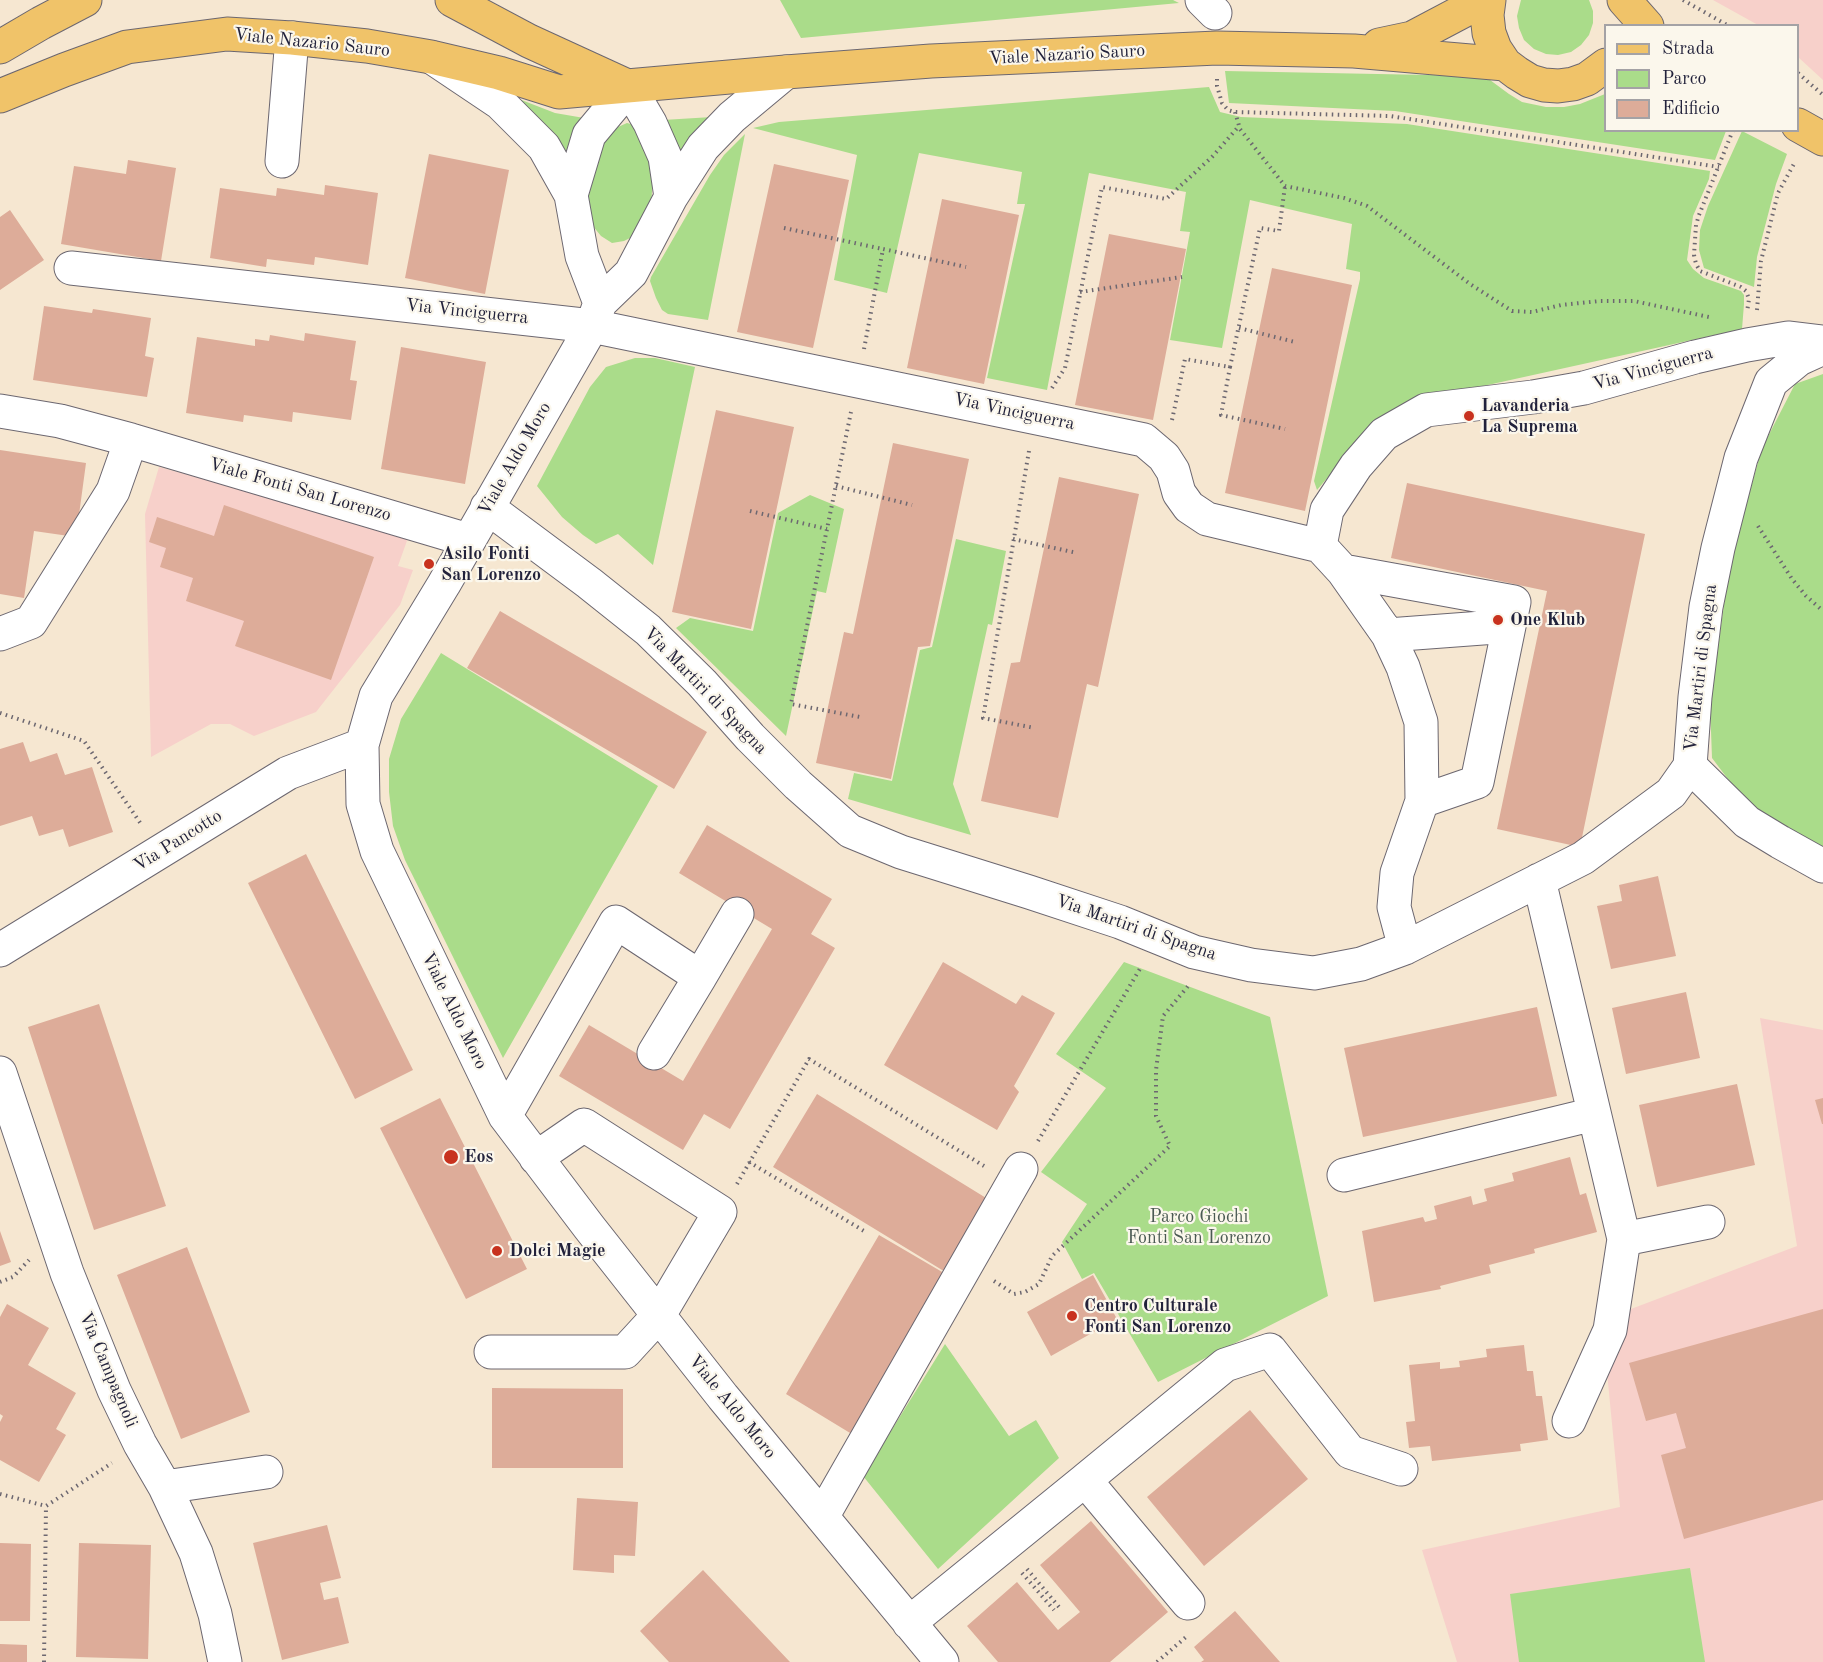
<!DOCTYPE html>
<style>
body{margin:0}
#map{position:relative;width:1823px;height:1662px;overflow:hidden;background:#f6e7d1;font-family:"Old Standard TT",serif}
canvas{display:block}
.legend{position:absolute;left:1604px;top:24px;width:195px;height:108px;box-sizing:border-box;background:#fbf7ec;border:2px solid #a4a2a5;margin:0;padding:8px 10px;list-style:none;font-size:18px;color:#22223b}
.legend li{display:flex;align-items:center;gap:12px;height:30px}
.legend b{width:30px;border:2px solid #a4a2a5}
</style>
<div id="map">
<canvas width="1823" height="1662"></canvas>
<ul class="legend">
<li><b style="height:8px;background:#f0c369"></b>Strada</li>
<li><b style="height:16px;background:#aadc8a"></b>Parco</li>
<li><b style="height:16px;background:#ddac99"></b>Edificio</li>
</ul>
</div>
<script>
const c = document.querySelector('canvas').getContext('2d');
c.lineJoin = 'round';
function fillPath(path, color) { c.fillStyle = color; c.fill(path, 'evenodd'); }
const shape = rows => new Path2D(rows.map(r => 'M' + r).join(''));
function stroke(path, color, width, dash) { c.strokeStyle = color; c.lineWidth = width; c.lineCap = dash ? 'butt' : 'round'; c.setLineDash(dash || []); c.stroke(path); }
function drawText(font, color, halo, rows, align = 'center') {
  c.font = font + ' "Old Standard TT",serif'; c.lineWidth = 4.5; c.setLineDash([]); c.textBaseline = 'middle'; c.strokeStyle = halo; c.fillStyle = color; for (const [text, x, y, turn = 0] of rows) {
    c.save(); c.translate(x, y); c.rotate((+turn || 0) * Math.PI / 180); c.textAlign = isNaN(turn) ? turn : align; if (halo) c.strokeText(text, 0, 0); c.fillText(text, 0, 0); c.restore();
  }
}
fillPath(shape([
 [1713,0,1823,0,1823,80,1798,57,1798,26,1758,25],
 [159,467,409,535,398,566,413,570,400,605,316,712,254,736,230,724,211,724,151,757,145,514],
 [1760,1018,1823,1030,1823,1662,1457,1662,1422,1550,1620,1507,1602,1320,1797,1246]
]), '#f7d0ca');
fillPath(shape([
 [780,0,1173,0,1179,3,801,38],
 [1521,0,1589,0,1593,11,1593,23,1589,35,1581,45,1571,52,1558,55,1546,54,1534,49,1524,40,1519,28,1517,16],
 [1225,71,1479,76,1490,80,1509,94,1522,102,1546,107,1564,107,1580,104,1605,94,1606,130,1726,131,1715,160,1395,111,1229,103],
 [1209,87,1220,112,1241,117,1407,124,1710,171,1709,179,1693,216,1687,260,1693,269,1704,278,1741,291,1744,295,1744,304,1742,329,1415,401,1368,430,1317,490,1314,481,1360,279,1360,272,1346,269,1352,224,1250,200,1222,348,1170,340,1190,232,1180,231,1186,192,1089,173,1047,390,987,378,1025,204,1017,204,1022,172,919,153,887,293,834,280,857,155,753,128,779,122],
 [506,94,555,113,590,119,568,159],
 [712,117,679,165,663,120],
 [627,123,638,126,653,172,651,210,634,236,624,241,612,243,601,236,592,225,587,202,588,183,603,143,618,127],
 [1742,131,1787,154,1776,184,1757,257,1754,287,1704,268,1699,250,1700,230,1708,206],
 [745,134,708,320,668,314,662,310,656,298,650,281,651,277,710,175,724,155],
 [635,358,655,358,695,367,653,565,618,534,596,544,583,535,562,517,537,486,590,387,606,367],
 [1823,374,1823,852,1743,799,1712,758,1710,704,1730,562,1762,448,1795,384],
 [810,495,844,509,826,593,817,591,786,736,676,628,690,618,753,631,778,513],
 [956,539,1006,551,992,625,988,624,953,784,971,835,848,799,854,773,892,781,920,650,932,647],
 [441,653,658,786,503,1058,405,860,393,826,389,792,389,759,401,719],
 [1124,962,1270,1017,1328,1296,1158,1382,1094,1273,1082,1279,1062,1242,1087,1204,1041,1172,1106,1088,1056,1054],
 [945,1344,1009,1436,1036,1420,1059,1458,938,1569,863,1476],
 [1690,1568,1705,1662,1519,1662,1510,1594]
]), '#aadc8a');
fillPath(shape([
 [429,154,509,170,485,294,405,278],
 [128,160,176,168,161,261,61,244,74,166,126,174],
 [774,164,849,180,813,348,737,332],
 [325,185,378,193,368,265,315,257,314,265,267,259,266,267,210,258,220,188,276,196,277,188,324,195],
 [942,199,1019,215,984,384,907,368],
 [10,210,44,260,0,290,0,217],
 [1109,234,1186,249,1153,420,1075,405],
 [1272,268,1352,285,1305,511,1225,493],
 [44,306,92,313,93,309,151,318,145,356,154,358,147,397,33,380],
 [305,333,356,341,350,380,357,381,351,420,293,412,292,422,244,415,243,422,186,413,197,337,255,346,255,339,269,341,270,335,304,341],
 [401,347,486,362,465,484,381,469],
 [716,410,794,427,751,629,672,612],
 [893,443,969,459,930,646,918,647,891,779,816,763,844,632,853,634],
 [0,450,86,463,76,537,34,531,24,598,0,594],
 [1059,477,1139,494,1098,687,1087,684,1058,818,981,801,1011,663,1020,662],
 [1407,483,1645,534,1580,847,1497,829,1547,591,1391,558],
 [224,505,374,557,331,680,235,646,244,621,186,601,193,578,160,567,166,548,149,542,157,517,214,536],
 [500,611,707,732,674,789,467,668],
 [23,742,30,762,57,753,65,775,92,767,113,832,69,847,63,829,39,836,32,816,0,826,0,749],
 [707,825,832,899,811,934,835,948,730,1129,704,1114,683,1150,559,1076,589,1025,683,1081,772,929,679,873],
 [306,854,413,1070,355,1099,248,883],
 [1658,876,1676,956,1611,969,1597,906,1622,901,1619,885],
 [943,962,1016,1004,1022,995,1055,1013,1014,1086,1019,1092,997,1130,884,1065],
 [1686,992,1700,1058,1626,1074,1612,1008],
 [99,1004,166,1206,94,1230,28,1027],
 [1537,1007,1557,1096,1363,1137,1344,1048],
 [1737,1084,1755,1165,1657,1187,1639,1105],
 [817,1094,991,1201,947,1273,773,1167],
 [440,1098,527,1269,466,1299,380,1128],
 [1823,1098,1823,1124,1822,1124,1815,1100],
 [1570,1157,1580,1195,1586,1193,1597,1232,1534,1249,1535,1253,1489,1265,1491,1273,1440,1286,1441,1289,1374,1302,1362,1231,1423,1217,1425,1222,1437,1219,1434,1206,1471,1196,1473,1205,1487,1201,1484,1189,1514,1181,1512,1173],
 [0,1231,11,1262,0,1266],
 [879,1235,949,1276,855,1436,786,1394],
 [187,1247,250,1412,181,1439,117,1275],
 [1093,1275,1117,1319,1051,1356,1027,1312],
 [7,1304,49,1328,28,1365,76,1393,56,1429,66,1435,39,1482,0,1460,0,1422,3,1416,0,1414,0,1317],
 [1823,1309,1823,1500,1684,1539,1661,1455,1686,1448,1676,1413,1646,1421,1629,1363],
 [1524,1345,1527,1371,1533,1371,1536,1396,1542,1396,1548,1440,1520,1444,1521,1451,1432,1461,1430,1446,1409,1448,1406,1422,1415,1421,1409,1365,1440,1362,1440,1369,1460,1367,1459,1361,1487,1357,1486,1349],
 [492,1388,623,1389,623,1468,492,1468],
 [1250,1410,1308,1479,1204,1566,1147,1497],
 [577,1498,638,1502,635,1556,614,1555,614,1573,573,1570],
 [1091,1521,1168,1612,1110,1662,998,1662,967,1626,1017,1582,1058,1630,1080,1612,1040,1565],
 [327,1525,341,1578,320,1583,324,1600,338,1597,349,1643,282,1660,253,1543],
 [0,1543,31,1544,30,1621,0,1621],
 [79,1543,151,1545,148,1659,76,1657],
 [703,1570,790,1662,669,1662,640,1631],
 [1235,1611,1280,1662,1201,1662,1204,1660,1194,1647],
 [0,1644,27,1645,27,1662,0,1662]
]), '#ddac99');
const minor = shape([
 [1202,0,1215,13],
 [433,58,500,103,544,147,571,195],
 [786,72,732,117,703,147,671,197,631,273,600,303,592,326,444,584,376,696,362,745,363,804,377,851,505,1116,589,1227,723,1397,942,1662],
 [282,161,292,38],
 [71,268,592,326,1144,440,1164,457,1173,471,1179,493,1189,507,1207,519,1320,546],
 [600,303,582,256,571,195,589,135,629,87,650,123,665,157,671,197],
 [0,411,60,421,131,440,468,540],
 [487,507,589,583,648,630,702,683,750,737,798,785,850,831,901,852,1029,892,1120,922,1194,952,1251,965,1314,973,1361,964,1405,948,1583,858,1671,793,1690,766,1695,697,1706,607,1718,548,1741,458,1771,382,1799,359,1823,348],
 [1320,546,1327,510,1356,466,1384,434,1426,410,1533,397,1584,388,1695,357,1747,345,1788,338,1823,342],
 [1320,546,1343,571,1388,635,1403,667,1421,722,1422,801,1397,873,1394,907,1405,948],
 [1343,571,1514,602,1477,782,1422,801],
 [0,634,31,622,113,491,131,440],
 [1388,635,1496,627],
 [1690,766,1747,822,1780,842,1823,866],
 [1539,880,1624,1239,1708,1222],
 [0,950,288,773,362,745],
 [654,1053,700,977],
 [0,1073,67,1273,114,1390,140,1444,165,1487,196,1553,215,1614,225,1662],
 [505,1116,616,922,700,977,737,914],
 [1344,1175,1594,1114],
 [491,1352,625,1352,659,1315,720,1212,584,1125,536,1158],
 [1569,1421,1610,1330,1624,1239],
 [1085,1480,1225,1365,1270,1350,1350,1452,1401,1469],
 [165,1487,266,1472],
 [822,1517,1021,1169],
 [909,1623,1085,1480,1188,1603]
]);
const major = shape([
 [452,0,529,41,625,85],
 [1489,0,1487,15,1489,33,1495,49,1505,64,1517,73,1530,81,1544,85,1558,86,1573,84,1587,79,1606,65],
 [1624,0,1647,26],
 [1379,45,1412,38,1484,0],
 [0,47,41,23,85,0],
 [0,96,64,70,127,47,227,34,292,38,367,46,431,57,499,73,559,92,786,72,931,61,1217,48,1354,51,1505,64],
 [1798,125,1823,139]
]);
stroke(minor, '#6c6770', 35);
stroke(major, '#6c6770', 35);
stroke(shape([
 [1683,0,1729,26],
 [1798,73,1823,95],
 [1217,79,1217,86,1222,103,1228,110,1235,112,1390,116,1719,167],
 [1235,112,1240,129,1285,186,1344,198,1367,206,1470,284,1512,311,1532,312,1561,305,1600,301,1634,301,1709,317],
 [1733,130,1699,215,1696,225,1694,255,1696,264,1700,271,1741,287,1746,291,1749,299,1747,312],
 [784,228,883,249],
 [1080,292,1182,277],
 [1757,310,1761,261,1778,193,1795,162],
 [1239,328,1295,342],
 [864,349,883,249,966,267],
 [1230,367,1221,415,1285,429],
 [1052,388,1065,368,1102,187,1166,199,1212,157,1239,126],
 [851,412,791,704,860,717],
 [1172,420,1185,359,1230,367,1260,228,1279,231,1285,186],
 [1029,451,983,718,1035,728],
 [836,486,912,505],
 [750,511,827,529],
 [1758,526,1792,579,1806,596,1823,611],
 [1013,539,1077,553],
 [0,713,84,741,141,824],
 [1038,1141,1141,967],
 [749,1162,864,1231],
 [737,1184,809,1059,984,1166],
 [994,1281,1014,1294,1025,1292,1039,1284,1052,1256,1170,1146,1156,1116,1156,1070,1163,1016,1189,985],
 [0,1282,13,1277,29,1260],
 [0,1494,46,1506,112,1463],
 [1027,1569,1059,1607],
 [1022,1573,1054,1610],
 [44,1662,46,1506],
 [1157,1662,1186,1637]
]), '#6c6770', 4, [1.5, 4.5]);
stroke(minor, '#fff', 33);
stroke(major, '#f0c369', 33);
for (const [x, y, r, color] of [
 [1469,416,6,"#c8321e"],
 [429,564,6,"#c8321e"],
 [1498,620,6,"#c8321e"],
 [451,1157,8,"#c8321e"],
 [497,1251,6,"#c8321e"],
 [1072,1316,6,"#c8321e"]
]) { const dot = new Path2D(); dot.arc(x, y, r, 0, 2 * Math.PI); c.fillStyle = color; c.fill(dot); stroke(dot, '#fbf7ec', 2); }
drawText('18px', '#22223b', '#fbf7ec', [
 ["Viale Nazario Sauro",312,43,6],
 ["Viale Nazario Sauro",1067,55,-3],
 ["Via Vinciguerra",467,312,6],
 ["Via Vinciguerra",1653,369,-15],
 ["Via Vinciguerra",1014,412,12],
 ["Viale Aldo Moro",515,459,-60],
 ["Viale Fonti San Lorenzo",300,490,16],
 ["Via Martiri di Spagna",1701,668,-83],
 ["Via Martiri di Spagna",705,691,46],
 ["Via Pancotto",178,841,-32],
 ["Via Martiri di Spagna",1136,928,19],
 ["Viale Aldo Moro",454,1011,64],
 ["Via Campagnoli",108,1370,67],
 ["Viale Aldo Moro",732,1407,51]
]);
drawText('bold 18px', '#22223b', '#fbf7ec', [
 ["Lavanderia",1481,406],
 ["La Suprema",1481,427],
 ["Asilo Fonti",441,554],
 ["San Lorenzo",441,575],
 ["One Klub",1510,620],
 ["Eos",464,1157],
 ["Dolci Magie",509,1251],
 ["Centro Culturale",1084,1306],
 ["Fonti San Lorenzo",1084,1327]
], 'left');
drawText('18px', '#4b5a53', '#fbf7ec', [
 ["Parco Giochi",1199,1217],
 ["Fonti San Lorenzo",1199,1238]
]);
</script>
